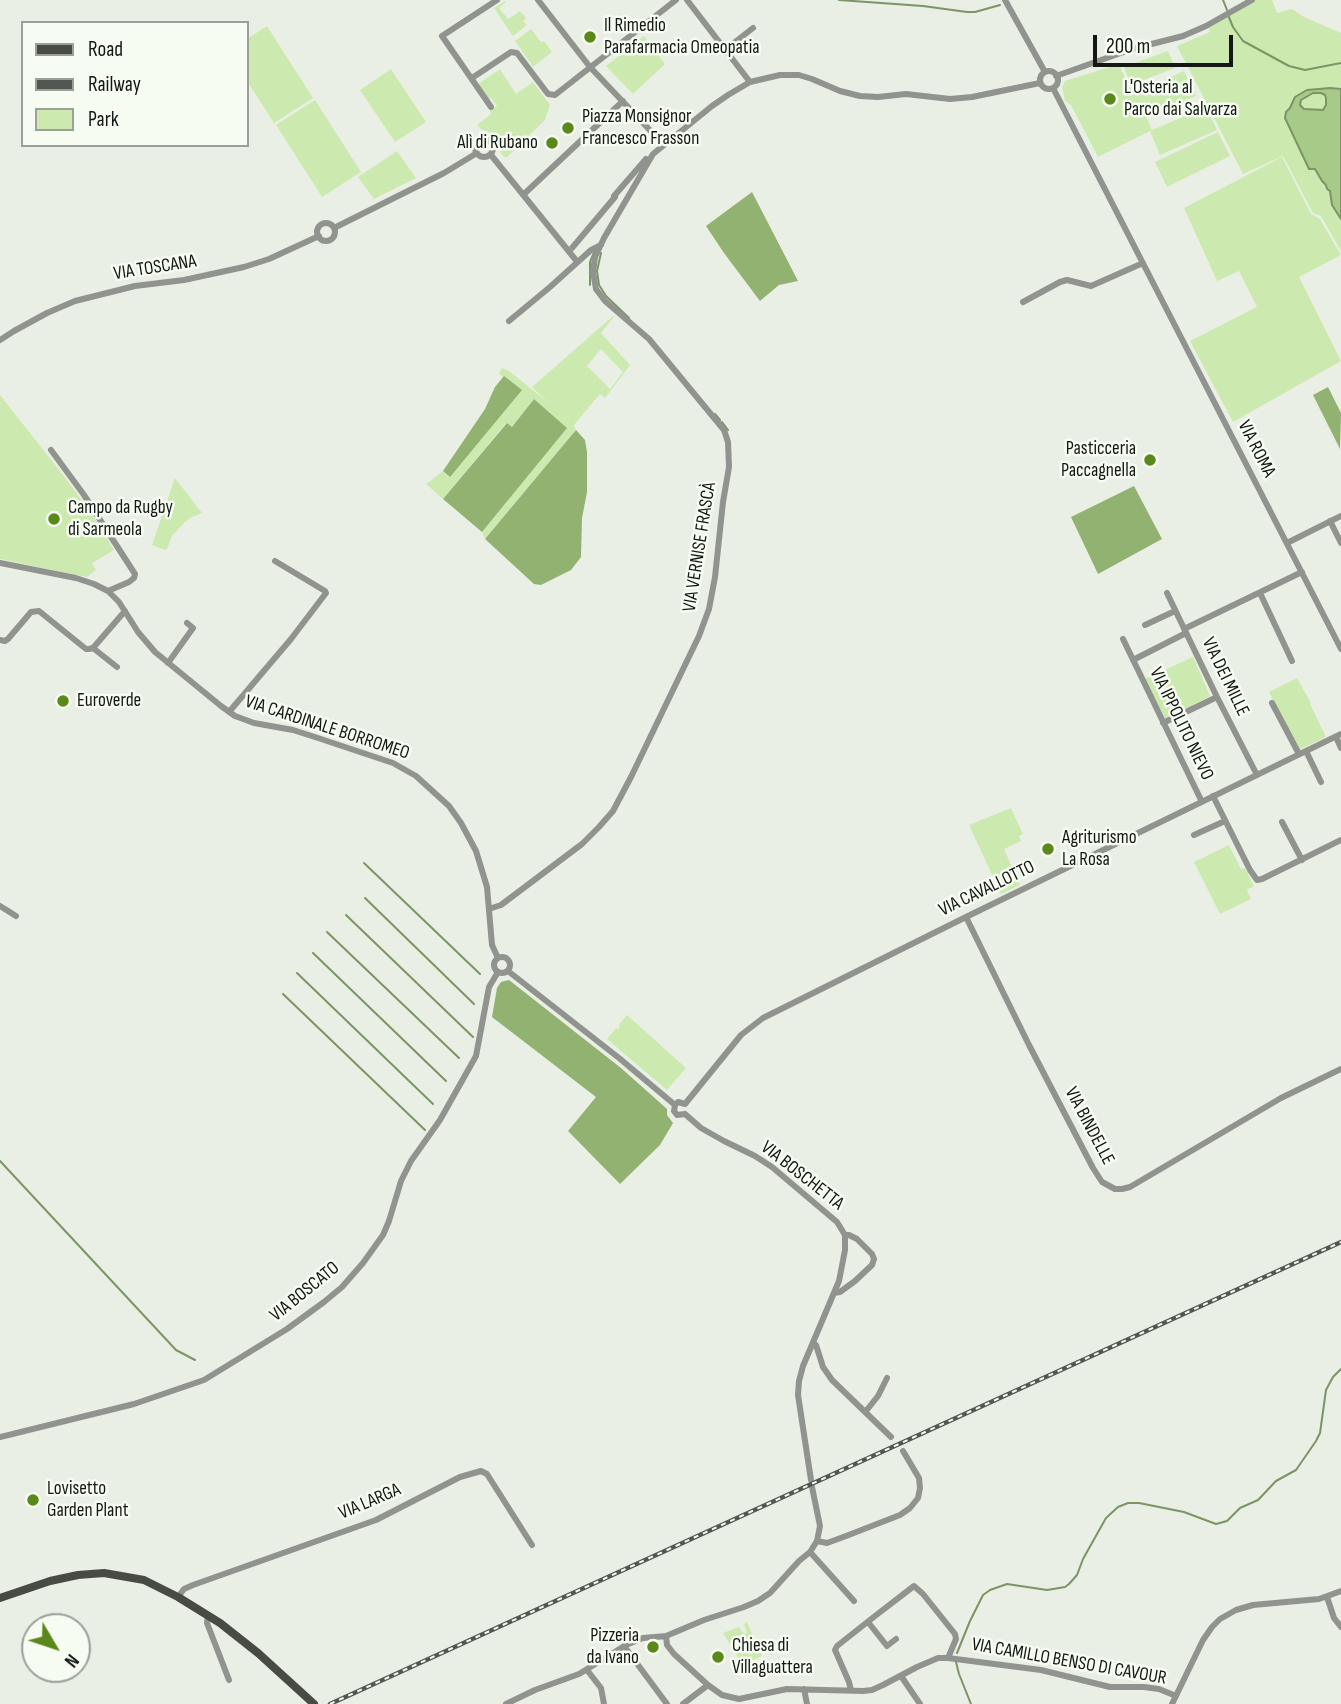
<!DOCTYPE html>
<meta charset="utf-8">
<style>
body{margin:0}
#map{position:relative;width:1341px;height:1704px;overflow:hidden;background:#e9efe4;font-family:"Sofia Sans Condensed",sans-serif}
canvas{display:block}
.legend{position:absolute;left:21px;top:21px;width:228px;height:126px;box-sizing:border-box;background:#f6fcf1;border:2px solid #9ca099;margin:0;padding:9px 12px;list-style:none;font-size:21px;color:#151714}
.legend li{display:flex;align-items:center;gap:14px;height:35px}
.legend b{width:35px;border:2px solid #9ca099}
.north{position:absolute;left:21px;top:1613px;width:70px;height:70px;box-sizing:border-box;background:#f6fcf1;border:2px solid #9ca099;border-radius:50%;rotate:129deg;font-size:19px;font-weight:700;line-height:28px;text-align:center;color:#151714}
.north::after{content:'';display:block;margin:auto;width:24px;height:32px;background:#5a8819;clip-path:polygon(50% 0,100% 100%,50% 72%,0 100%)}
.scale{position:absolute;left:1093px;top:35px;width:140px;height:32px;box-sizing:border-box;border:4px solid #151714;border-top:0;padding-left:9px;font-size:21px;line-height:24px;white-space:nowrap;color:#151714;-webkit-text-stroke:5px #f6fcf1;paint-order:stroke}
</style>
<div id="map">
<canvas width="1341" height="1704"></canvas>
<ul class="legend">
<li><b style="height:9px;background:#474b43"></b>Road</li>
<li><b style="height:9px;background:#535751"></b>Railway</li>
<li><b style="height:19px;background:#cceab0"></b>Park</li>
</ul>
<div class="north">N</div>
<div class="scale">200 m</div>
</div>
<script>
const c = document.querySelector('canvas').getContext('2d');
c.lineJoin = 'round';
function fillPath(path, color) { c.fillStyle = color; c.fill(path, 'evenodd'); }
const shape = rows => new Path2D(rows.map(r => 'M' + r).join(''));
function stroke(path, color, width, dash) { c.strokeStyle = color; c.lineWidth = width; c.lineCap = dash ? 'butt' : 'round'; c.setLineDash(dash || []); c.stroke(path); }
function drawText(font, color, halo, rows, align = 'center') {
  c.font = font + ' "Sofia Sans Condensed",sans-serif'; c.lineWidth = 5; c.setLineDash([]); c.textBaseline = 'middle'; c.strokeStyle = halo; c.fillStyle = color; for (const [text, x, y, turn = 0] of rows) {
    c.save(); c.translate(x, y); c.rotate((+turn || 0) * Math.PI / 180); c.textAlign = isNaN(turn) ? turn : align; if (halo) c.strokeText(text, 0, 0); c.fillText(text, 0, 0); c.restore();
  }
}
fillPath(shape([
 [1255,0,1272,0,1277,13,1292,9,1304,17,1341,33,1341,251,1321,216,1313,213,1283,156,1243,174,1177,46,1210,32,1208,27],
 [505,1,506,2,499,8,508,19,520,11,526,18,523,21,527,25,513,36,494,8],
 [267,26,313,98,274,123,247,81,247,39],
 [531,29,541,42,544,41,552,52,533,67,515,41],
 [644,36,665,64,633,94,606,66],
 [1168,51,1175,68,1131,85,1124,67],
 [1119,64,1129,87,1134,88,1136,93,1184,71,1196,96,1146,116,1152,130,1206,107,1217,130,1160,155,1150,131,1098,157,1071,105,1065,101,1062,87,1065,81],
 [391,69,426,122,395,142,360,90],
 [500,69,516,94,533,82,550,105,545,120,507,157,504,157,501,153,499,142,496,137,492,134,481,129,477,125,491,114,490,111,497,106,491,98,489,99,478,84],
 [315,100,361,172,322,197,276,125],
 [1218,132,1230,156,1167,187,1155,162],
 [397,151,416,178,374,199,358,177],
 [1282,157,1311,214,1320,219,1341,255,1299,277,1341,361,1233,422,1190,341,1257,307,1239,271,1217,281,1184,208],
 [613,316,614,317,601,333,630,365,605,398,600,394,594,401,574,425,576,430,485,539,482,532,566,428,534,399,512,427,506,423,443,499,426,484,443,471,449,477,521,391,499,374,502,368,509,371,549,403,532,387],
 [601,349,623,372,610,389,587,366],
 [0,395,63,475,90,511,114,550,92,563,96,570,87,577,0,559],
 [175,478,202,513,192,517,185,522,172,536,167,549,165,550,152,545],
 [1193,657,1210,696,1168,718,1165,718,1145,679],
 [1297,678,1311,703,1310,704,1326,737,1299,750,1269,692],
 [1011,808,1023,834,1019,836,1021,841,1004,849,1020,885,1001,894,969,825],
 [1229,845,1241,869,1245,868,1254,886,1247,890,1251,899,1220,914,1194,862],
 [627,1015,686,1068,667,1090,607,1039,616,1028,618,1029,620,1027,618,1026],
 [747,1622,762,1656,743,1665,723,1633,739,1627,744,1634,747,1633,744,1624]
]), '#cceab0');
fillPath(shape([
 [752,192,798,281,779,285,760,301,724,253,706,226],
 [504,376,522,390,450,477,443,471,485,409,495,387],
 [1328,387,1341,413,1340,449,1313,395],
 [534,399,567,428,482,532,443,499,507,423,512,427],
 [576,430,585,440,587,452,587,492,582,518,581,557,571,570,541,585,534,584,485,539],
 [1134,486,1162,539,1098,574,1071,517],
 [509,980,621,1068,667,1109,667,1115,673,1123,660,1145,620,1184,568,1131,596,1097,492,1017,497,988,501,982]
]), '#92b272');
const water = shape([
 [1330,88,1341,89,1341,219,1332,205,1330,191,1327,189,1326,185,1322,181,1315,169,1309,169,1285,118,1286,112,1290,108,1295,97,1307,90,1330,88],
 [1313,93,1321,93,1325,95,1326,98,1326,105,1323,110,1304,109,1300,105,1301,100,1313,93]
]);
fillPath(water, '#a8ca89');
stroke(water, '#7c9466', 2);
stroke(shape([
 [839,0,923,6,967,12,975,12,1000,5],
 [1223,0,1227,10],
 [1228,15,1233,27,1243,41,1289,66,1305,70,1341,63],
 [601,253,597,271,599,285,606,296,629,318],
 [590,285,590,262,594,252],
 [715,414,720,420],
 [722,422,728,430],
 [364,863,480,974],
 [365,898,474,1004],
 [346,915,473,1037],
 [327,932,459,1058],
 [313,953,446,1081],
 [297,973,433,1104],
 [283,994,425,1130],
 [0,1161,176,1350,195,1360],
 [957,1653,970,1621,983,1595,990,1590,1007,1584,1047,1590,1065,1587,1069,1584,1077,1575,1083,1559,1106,1518,1118,1507,1128,1503,1139,1503,1184,1512,1216,1524,1227,1521,1240,1508,1258,1500,1276,1481,1296,1470,1316,1441,1320,1433,1326,1390,1333,1377,1341,1369],
 [956,1662,959,1674,971,1704]
]), '#7c9466', 2);
stroke(shape([
 [538,0,590,67,663,144],
 [687,0,750,82],
 [1005,0,1045,72],
 [726,49,753,28],
 '1040 80a9 9 0 1 1 18 0a9 9 0 1 1-18 0Z',
 [1056,76,1132,49,1183,36,1206,26,1252,0],
 [472,78,511,52,517,53,548,94,555,95,676,0],
 [1053,88,1341,649],
 [491,107,442,36,497,0],
 '475 148a9 9 0 1 1 18 0a9 9 0 1 1-18 0Z',
 [491,155,575,259],
 [523,195,623,101],
 [614,196,646,159],
 '317 232a9 9 0 1 1 18 0a9 9 0 1 1-18 0Z',
 [334,228,444,173,477,153],
 [572,248,615,197],
 [1023,302,1060,282,1067,280,1091,286,1143,263],
 [509,321,550,287,591,250,601,245],
 [0,340,14,331,47,313,75,301,135,286,184,280,244,267,269,259,319,236],
 [51,450,84,495,135,574,134,578,129,582,108,591],
 [1330,521,1341,543],
 [1287,543,1341,516],
 [0,563,76,578,94,584,108,591,119,602,138,632,155,652,221,706,235,716,254,723,293,730,315,737,393,763,416,776,449,806,461,823,476,851,487,887,492,945,498,958],
 [1167,593,1217,697,1257,775],
 [1260,593,1292,661],
 [1145,625,1175,611],
 [1184,629,1302,572],
 [1123,639,1202,802],
 [0,640,5,641,8,639,31,612,39,611,86,649,89,649,93,648,125,611],
 [93,648,117,667],
 [1133,660,1186,633],
 [168,663,193,628,187,623],
 [1272,703,1299,754],
 [229,712,291,639,326,593,325,591,275,561],
 [1163,723,1217,697],
 [1336,737,1341,748],
 [1306,751,1321,782],
 [1213,796,1250,870,1257,880,1262,879,1341,840],
 [1282,822,1302,860],
 [1194,835,1225,821],
 [0,906,16,916],
 [489,909,501,905,582,844,599,827,613,811,631,777,699,636,709,609,715,577,723,502,729,467,728,442,724,430,649,339,605,301,596,289,593,272,595,257,604,238,653,154,712,106,728,95,750,82,780,75,799,75,812,79,840,91,860,96,878,97,906,94,950,99,972,97,1040,83],
 [966,917,1029,1045,1093,1168,1102,1182,1115,1189,1122,1189,1130,1187,1281,1098,1341,1069],
 '494 965a8 8 0 1 1 16 0a8 8 0 1 1-16 0Z',
 [508,971,619,1058,675,1105,674,1111,677,1115,685,1114],
 [675,1105,678,1102,685,1104,741,1035,763,1018,966,917,1341,734],
 [685,1114,701,1128,724,1141,755,1156,772,1167,837,1222,845,1235,845,1250,839,1281,803,1366,799,1381,798,1395,811,1480],
 [834,1293,840,1292,855,1281,872,1265,874,1259,872,1254,857,1239,849,1235,845,1235],
 [813,1343,816,1345,823,1367,832,1380,891,1437],
 [866,1411,878,1396,887,1378],
 [0,1437,134,1404,204,1380,287,1329,324,1302,342,1287,363,1263,383,1235,389,1221,401,1181,411,1161,440,1120,476,1056,489,987,498,972],
 [817,1541,827,1543,846,1536,900,1515,910,1508,918,1498,920,1488,919,1478,903,1451],
 [810,1552,854,1601],
 [178,1597,184,1589,193,1585,376,1520,460,1477,481,1471,487,1474,532,1545],
 [1327,1597,1334,1618,1341,1627],
 [208,1615,207,1623,229,1680],
 [868,1622,887,1646,896,1639],
 [666,1636,667,1645,674,1654,708,1685,722,1695,739,1699,787,1689,863,1691,872,1690,883,1685,917,1667,938,1658,948,1658,1041,1670,1110,1687,1144,1687,1159,1689,1176,1696],
 [624,1646,667,1704],
 [587,1670,601,1688,604,1704],
 [901,1676,920,1704],
 [804,1689,807,1704],
 [851,1690,849,1682,835,1650,837,1646,875,1616,914,1586,923,1594,955,1634,956,1639,948,1658],
 [506,1704,535,1690,579,1674,626,1645,643,1638,666,1636,704,1620,744,1607,758,1601,770,1593,799,1561,810,1552,817,1541,820,1526,812,1487],
 [683,1704,708,1685],
 [1172,1704,1203,1640,1212,1627,1220,1619,1236,1610,1253,1605,1319,1599,1341,1591]
]), '#90938e', 6);
stroke(shape([
 [0,1598,50,1581,78,1575,104,1573,144,1580,178,1597,220,1623,258,1653,314,1704]
]), '#474b43', 8);
const rail = shape([
 [330,1704,1341,1242]
]);
stroke(rail, '#535751', 4.5);
stroke(rail, '#f6fcf1', 2, [5]);
for (const [x, y, r, color] of [
 [590,37,7,"#5a8819"],
 [1110,99,7,"#5a8819"],
 [568,128,7,"#5a8819"],
 [552,143,7,"#5a8819"],
 [1150,460,7,"#5a8819"],
 [54,519,7,"#5a8819"],
 [63,701,7,"#5a8819"],
 [1048,849,7,"#5a8819"],
 [33,1500,7,"#5a8819"],
 [653,1647,7,"#5a8819"],
 [718,1657,7,"#5a8819"]
]) { const dot = new Path2D(); dot.arc(x, y, r, 0, 2 * Math.PI); c.fillStyle = color; c.fill(dot); stroke(dot, '#f6fcf1', 2.5); }
drawText('19px', '#151714', '#f6fcf1', [
 ["Il Rimedio",604,26],
 ["Parafarmacia Omeopatia",604,48],
 ["L'Osteria al",1124,88],
 ["Parco dai Salvarza",1124,110],
 ["Piazza Monsignor",582,117],
 ["Francesco Frasson",582,139],
 ["Alì di Rubano",538,143,"right"],
 ["Pasticceria",1136,449,"right"],
 ["Paccagnella",1136,471,"right"],
 ["Campo da Rugby",68,508],
 ["di Sarmeola",68,530],
 ["Euroverde",77,701],
 ["Agriturismo",1062,838],
 ["La Rosa",1062,860],
 ["Lovisetto",47,1489],
 ["Garden Plant",47,1511],
 ["Pizzeria",639,1636,"right"],
 ["da Ivano",639,1658,"right"],
 ["Chiesa di",732,1646],
 ["Villaguattera",732,1668]
], 'left');
drawText('19px', '#151714', '#f6fcf1', [
 ["VIA TOSCANA",155,268,-9],
 ["VIA ROMA",1256,449,63],
 ["VIA VERNISE FRASCÀ",700,547,-81],
 ["VIA DEI MILLE",1225,677,64],
 ["VIA IPPOLITO NIEVO",1181,724,64],
 ["VIA CARDINALE BORROMEO",327,728,18],
 ["VIA CAVALLOTTO",987,889,-26],
 ["VIA BINDELLE",1089,1126,62],
 ["VIA BOSCHETTA",802,1176,38],
 ["VIA BOSCATO",305,1292,-39],
 ["VIA LARGA",370,1502,-23],
 ["VIA CAMILLO BENSO DI CAVOUR",1069,1662,10]
]);
</script>
